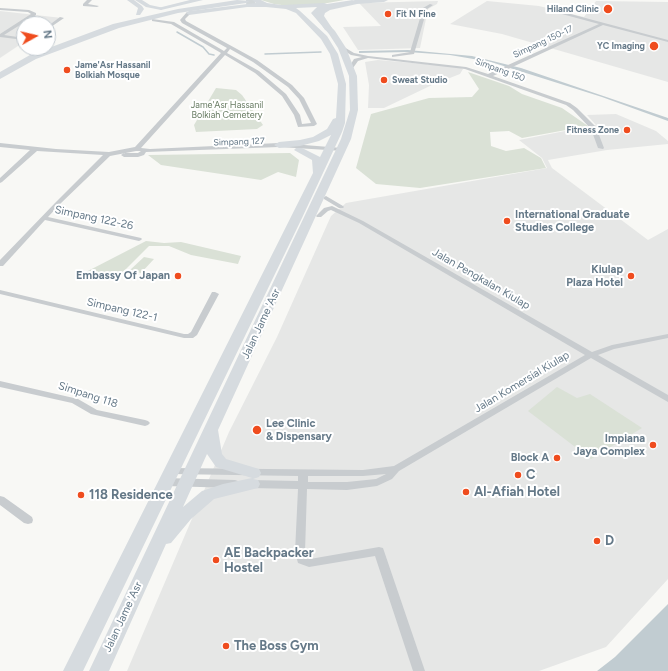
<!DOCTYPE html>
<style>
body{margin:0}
#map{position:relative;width:668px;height:671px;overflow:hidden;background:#f8f8f5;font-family:Figtree,sans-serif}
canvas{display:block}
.north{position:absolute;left:16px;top:16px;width:40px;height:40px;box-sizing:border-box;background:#fff;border:1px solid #c1c9cf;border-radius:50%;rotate:82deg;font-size:11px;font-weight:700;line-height:16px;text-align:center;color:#657988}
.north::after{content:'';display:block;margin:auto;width:14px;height:18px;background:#ef4c1e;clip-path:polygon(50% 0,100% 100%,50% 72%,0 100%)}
</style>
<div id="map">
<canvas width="668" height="671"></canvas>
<div class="north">N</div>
</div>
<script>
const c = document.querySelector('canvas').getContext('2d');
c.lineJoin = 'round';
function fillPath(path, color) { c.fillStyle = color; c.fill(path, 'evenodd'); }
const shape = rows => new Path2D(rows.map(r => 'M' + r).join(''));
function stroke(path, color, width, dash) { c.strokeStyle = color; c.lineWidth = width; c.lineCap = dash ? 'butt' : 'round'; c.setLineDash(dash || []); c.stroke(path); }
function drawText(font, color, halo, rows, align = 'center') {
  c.font = font + ' Figtree,sans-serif'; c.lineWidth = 4; c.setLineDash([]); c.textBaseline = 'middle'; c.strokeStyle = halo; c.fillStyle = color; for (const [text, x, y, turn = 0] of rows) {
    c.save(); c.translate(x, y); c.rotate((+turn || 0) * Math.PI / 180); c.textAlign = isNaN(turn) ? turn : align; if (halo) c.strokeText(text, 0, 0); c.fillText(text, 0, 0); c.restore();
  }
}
fillPath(shape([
 [438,1,437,4,428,9,420,48,358,50,343,27,381,26,359,3],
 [487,1,539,6,584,17,596,1,668,2,668,82,502,34,450,24],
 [0,11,62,18,48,27,48,24,24,24,24,42,0,58],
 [378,60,459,67,463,69,460,74,432,85,384,108,368,108,369,85,365,62],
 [616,114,656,131,668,141,668,144,607,150,548,160,552,168,648,240,668,229,668,579,606,647,539,671,127,671,229,432,277,337,331,216,346,203,547,168,542,158,519,140,596,125,587,115]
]), '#e6e7e6');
fillPath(shape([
 [261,0,344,0,322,4,289,6,274,4],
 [468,72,509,86,522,94,562,108,588,126,522,138,509,131,490,132,491,146,506,151,524,148,541,158,546,168,420,188,376,184,356,168,371,114,429,98,472,97,479,89],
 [216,88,236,90,242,95,263,125,257,129,196,132,194,125],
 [290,153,299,160,296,177,278,172,261,180,161,165,148,155],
 [146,241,164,243,181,242,241,256,238,264,191,255,169,246,149,246,115,280,84,273],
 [144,257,154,259,141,273,130,270],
 [557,387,577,398,590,394,642,428,591,459,528,411]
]), '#dae1d6');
fillPath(shape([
 [408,50,472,56,521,68,668,118,668,121,602,97,491,62,450,55,408,52,359,53,359,51],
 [668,604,668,671,597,671,615,657]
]), '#c1ccd1');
stroke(shape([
 [177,32,203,47,209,54,214,55],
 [265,54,321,52]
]), '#c1ccd1', 1.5);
stroke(shape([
 [246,1,260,0]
]), '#d3d8da', 9, [9, 4.5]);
fillPath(shape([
 [87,0,92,0,88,4,99,6,97,7,83,6,83,4,87,0],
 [430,4,433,5,427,9,414,54,392,57,392,55,410,52,423,8,430,4],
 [0,8,29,10,36,13,36,15,4,35,24,38,24,40,0,37,0,34,31,14,28,12,0,10,0,8],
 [548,8,668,40,668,42,603,25,493,76,570,103,577,108,596,127,604,148,603,149,598,148,591,129,573,110,566,105,465,69,368,58,358,61,353,68,349,68,349,67,354,59,362,57,351,55,340,48,344,47,354,53,368,56,466,67,488,74,599,24,547,10,546,9,548,8],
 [187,12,191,13,185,19,186,21,257,60,292,85,304,98,317,124,314,126,298,127,294,115,282,96,255,73,225,55,141,148,150,149,279,143,342,148,344,149,344,151,279,147,146,152,144,155,138,157,124,157,121,155,124,153,138,153,141,151,136,151,110,156,60,204,48,217,141,238,142,239,141,240,139,241,45,220,3,266,0,266,0,260,55,203,103,155,37,151,2,182,0,183,0,178,30,150,0,147,0,143,56,149,109,152,135,147,221,53,171,24,152,21,152,19,174,22,224,51,227,48,182,23,180,20,187,12],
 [230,49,253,62,288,87,299,99,311,123,302,124,300,115,286,94,259,71,227,53,230,49],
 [60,17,64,18,48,29,48,26,60,17],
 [326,196,343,206,344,207,343,208,339,208,324,199,324,197,326,196],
 [332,206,363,221,592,352,612,345,668,334,668,338,614,349,598,355,668,395,668,402,591,358,399,471,392,479,377,486,347,490,307,489,305,552,307,557,310,559,379,547,383,548,425,671,413,671,375,556,309,567,298,563,295,552,298,489,250,488,247,487,245,484,247,481,250,480,298,481,298,476,171,474,168,473,166,471,168,469,171,468,363,470,394,466,585,355,359,223,331,210,328,211,321,217,317,217,316,216,324,208,332,206],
 [386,474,376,479,347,482,308,482,308,476,363,476,386,474],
 [0,290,184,334,188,334,191,332,212,292,215,292,219,294,197,335,193,338,184,338,0,294,0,290],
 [0,381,78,399,97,410,145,420,148,421,150,423,148,425,145,426,91,414,72,403,0,387,0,381],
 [166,478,235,480,238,481,240,484,238,487,235,488,166,486,163,484,161,482,163,480,166,478],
 [0,496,4,497,32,517,33,520,32,523,28,524,24,523,0,505,0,496]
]), '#c8cccf');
fillPath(shape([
 [127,0,134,0,142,6,144,9,140,15,136,15,138,8,127,0],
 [135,0,142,0,150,5,164,8,161,10,146,7,135,0]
]), '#d6dbdf');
fillPath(shape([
 [190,0,203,0,161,10,158,8,190,0],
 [252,0,261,0,267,3,282,5,324,3,327,4,353,0,352,2,323,9,318,13,335,31,346,48,357,76,358,110,351,139,218,430,222,454,226,459,259,469,261,473,259,477,253,479,258,480,260,484,258,488,214,499,191,519,171,543,166,544,109,671,89,671,341,139,350,110,349,76,338,48,329,34,311,13,317,7,296,8,300,11,327,36,338,54,346,84,345,123,342,132,302,218,83,671,63,671,313,173,312,160,294,150,296,148,302,148,320,157,331,135,319,141,300,146,279,148,274,145,279,142,300,140,313,137,327,129,333,119,336,118,338,84,330,54,321,39,296,13,286,9,266,7,247,7,189,15,186,13,189,11,256,3,252,0],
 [207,454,216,467,252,478,223,484,202,491,183,507,207,454]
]), '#d6dbdf');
fillPath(shape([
 [237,0,250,1,246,3,178,13,119,28,36,59,0,79,0,72,30,55,113,24,178,9,237,0],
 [355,0,388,0,384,2,357,4,330,10,325,13,324,16,332,28,328,31,325,30,316,16,318,10,324,6,355,0]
]), '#d6dbdf');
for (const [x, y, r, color] of [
 [608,9,5,"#ef4c1e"],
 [388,14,4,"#ef4c1e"],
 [654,46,5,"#ef4c1e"],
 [67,70,4,"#ef4c1e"],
 [384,80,4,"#ef4c1e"],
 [627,130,4,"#ef4c1e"],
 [507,221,4,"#ef4c1e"],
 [178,276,4,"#ef4c1e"],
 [631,276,4,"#ef4c1e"],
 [257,430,5,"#ef4c1e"],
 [653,445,4,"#ef4c1e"],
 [557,458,4,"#ef4c1e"],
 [518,475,4,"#ef4c1e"],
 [466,492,4,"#ef4c1e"],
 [81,495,4,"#ef4c1e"],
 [597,541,4,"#ef4c1e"],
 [216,560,4,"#ef4c1e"],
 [226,646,4,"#ef4c1e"]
]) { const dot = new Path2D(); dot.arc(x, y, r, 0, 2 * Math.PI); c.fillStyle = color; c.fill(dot); stroke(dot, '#fff', 1.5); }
drawText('bold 9px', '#657988', '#fff', [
 ["Hiland Clinic",599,9],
 ["Fit N Fine",396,14,"left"],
 ["YC Imaging",645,46],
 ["Jame'Asr Hassanil",75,65,"left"],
 ["Bolkiah Mosque",75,75,"left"],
 ["Sweat Studio",392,80,"left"],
 ["Fitness Zone",619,130]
], 'right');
drawText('9px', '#657988', '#fff', [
 ["Simpang 150-17",543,42,-25],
 ["Simpang 150",500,70,20],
 ["Simpang 127",239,142,-2]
]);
drawText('9px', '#667a61', '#fff', [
 ["Jame'Asr Hassanil",227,105],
 ["Bolkiah Cemetery",227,115]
]);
drawText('bold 11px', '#657988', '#fff', [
 ["International Graduate",515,215,"left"],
 ["Studies College",515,228,"left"],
 ["Kiulap",623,270],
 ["Plaza Hotel",623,283],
 ["Embassy Of Japan",170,276],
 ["Lee Clinic",266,424,"left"],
 ["& Dispensary",266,437,"left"],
 ["Impiana",645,439],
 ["Jaya Complex",645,452],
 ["Block A",549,458]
], 'right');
drawText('11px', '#657988', '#fff', [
 ["Simpang 122-26",94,218,12],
 ["Jalan Pengkalan Kiulap",481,279,30],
 ["Simpang 122-1",122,310,13],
 ["Jalan Jame 'Asr",261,324,-65],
 ["Jalan Komersial Kiulap",522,382,-31],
 ["Simpang 118",88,395,18],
 ["Jalan Jame 'Asr",123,617,-65]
]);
drawText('bold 13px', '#657988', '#fff', [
 ["C",526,475],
 ["Al-Afiah Hotel",474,492],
 ["118 Residence",89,495],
 ["D",605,541],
 ["AE Backpacker",224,553],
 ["Hostel",224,568],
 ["The Boss Gym",234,646]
], 'left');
</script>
